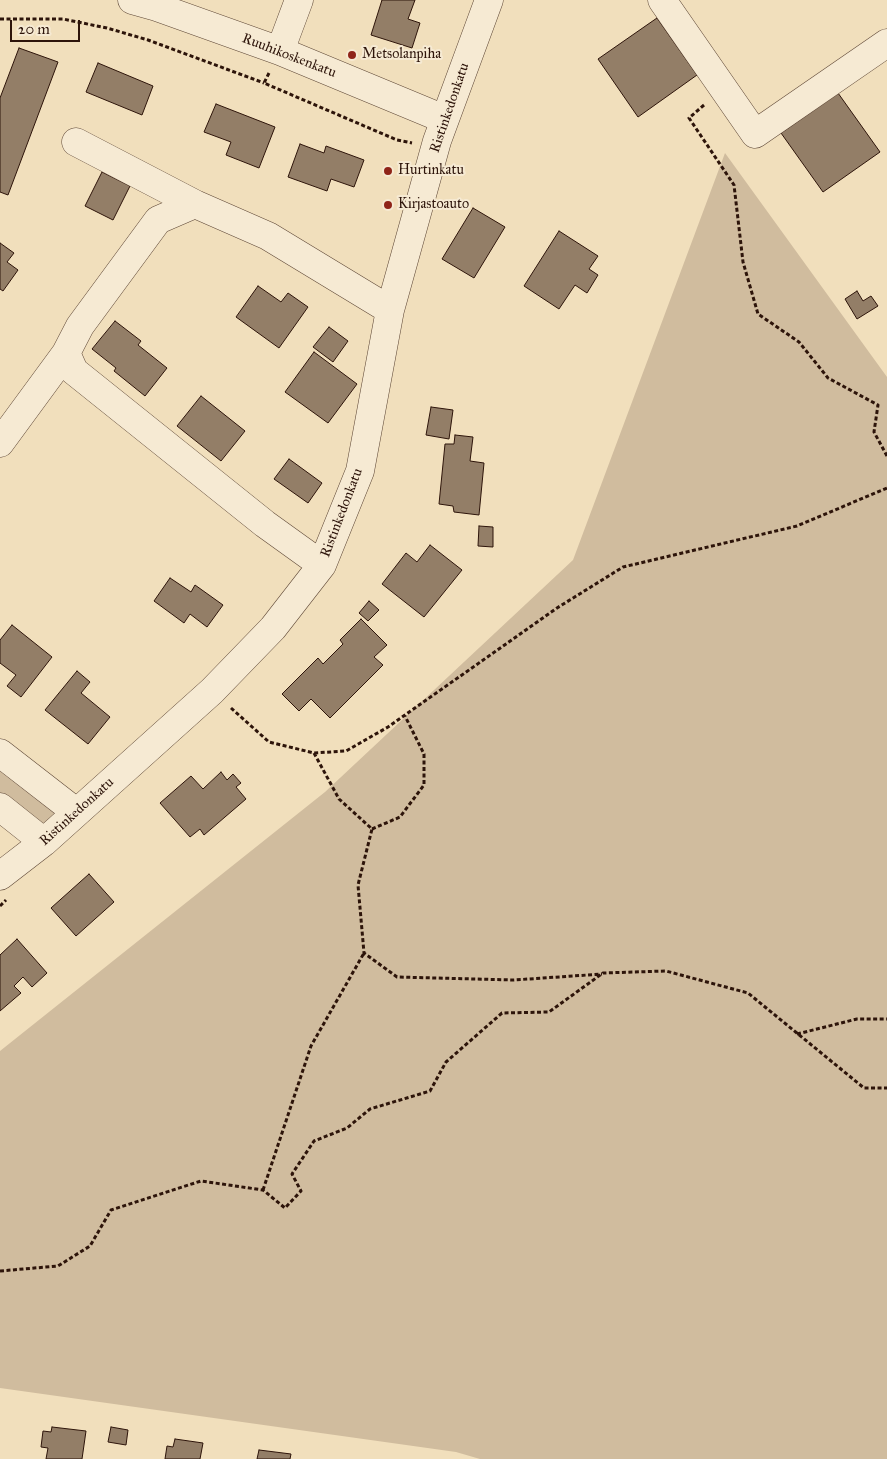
<!DOCTYPE html>
<style>
body{margin:0}
#map{position:relative;width:887px;height:1459px;overflow:hidden;background:#f1dfbc;font-family:"IM FELL Great Primer",serif}
canvas{display:block}
.scale{position:absolute;left:10px;top:20px;width:70px;height:22px;box-sizing:border-box;border:2px solid #2d140a;border-top:0;padding-left:6px;font-size:15px;line-height:18px;white-space:nowrap;color:#2d140a;-webkit-text-stroke:4px #f6ead3;paint-order:stroke}
</style>
<div id="map">
<canvas width="887" height="1459"></canvas>
<div class="scale">20 m</div>
</div>
<script>
const c = document.querySelector('canvas').getContext('2d');
c.lineJoin = 'round';
function fillPath(path, color) { c.fillStyle = color; c.fill(path, 'evenodd'); }
const shape = rows => new Path2D(rows.map(r => 'M' + r).join(''));
function stroke(path, color, width, dash) { c.strokeStyle = color; c.lineWidth = width; c.lineCap = dash ? 'butt' : 'round'; c.setLineDash(dash || []); c.stroke(path); }
function drawText(font, color, halo, rows, align = 'center') {
  c.font = font + ' "IM FELL Great Primer",serif'; c.lineWidth = 4; c.setLineDash([]); c.textBaseline = 'middle'; c.strokeStyle = halo; c.fillStyle = color; for (const [text, x, y, turn = 0] of rows) {
    c.save(); c.translate(x, y); c.rotate((+turn || 0) * Math.PI / 180); c.textAlign = isNaN(turn) ? turn : align; if (halo) c.strokeText(text, 0, 0); c.fillText(text, 0, 0); c.restore();
  }
}
fillPath(shape([
 [725,153,887,377,887,1459,480,1459,456,1452,0,1388,0,1051,325,792,573,560],
 [0,759,70,813,44,837,0,801]
]), '#d0bc9e');
const building = shape([
 [382,0,415,0,408,19,420,23,412,48,371,35,382,0],
 [657,18,697,75,638,117,598,59,657,18],
 [19,48,58,62,8,195,0,192,0,98,19,48],
 [98,63,153,86,142,115,86,92,98,63],
 [838,93,880,152,823,192,781,133,838,93],
 [216,104,275,127,259,168,226,155,231,142,204,132,216,104],
 [300,144,324,153,326,146,364,160,354,187,331,179,327,191,288,177,300,144],
 [102,172,130,186,113,220,85,206,102,172],
 [473,208,505,227,474,278,442,259,473,208],
 [559,231,598,256,589,269,598,275,587,293,575,285,559,309,524,286,559,231],
 [0,243,14,253,7,262,18,270,3,291,0,289,0,243],
 [258,286,281,302,288,293,308,307,279,348,236,317,258,286],
 [857,291,863,301,871,296,878,306,857,319,845,299,857,291],
 [115,321,141,341,138,345,167,368,145,396,114,371,116,368,92,349,115,321],
 [329,327,348,341,333,362,313,347,329,327],
 [314,352,357,384,328,423,285,392,314,352],
 [201,396,245,431,221,461,177,426,201,396],
 [431,407,453,410,449,439,426,435,431,407],
 [455,435,473,437,470,461,484,463,479,515,454,512,453,506,439,504,445,444,454,444,455,435],
 [289,459,322,483,308,503,274,479,289,459],
 [479,526,493,527,493,547,478,546,479,526],
 [430,545,462,570,424,617,382,584,406,553,417,562,430,545],
 [170,578,191,592,195,585,223,605,207,627,190,614,184,623,154,601,170,578],
 [369,601,379,610,368,621,359,613,369,601],
 [361,619,387,645,374,657,383,665,330,718,311,699,299,711,282,694,318,658,323,664,343,644,340,640,361,619],
 [12,625,52,657,21,697,7,686,16,675,0,663,0,640,12,625],
 [77,671,90,682,81,693,110,717,88,744,45,710,77,671],
 [221,772,227,780,233,774,241,783,236,787,246,799,204,835,200,829,190,837,160,803,191,776,203,789,221,772],
 [89,874,114,902,76,936,51,908,89,874],
 [17,939,47,973,32,987,23,977,14,986,21,993,0,1011,0,955,17,939],
 [52,1427,86,1431,82,1459,46,1459,48,1448,41,1447,43,1431,51,1432,52,1427],
 [111,1427,128,1430,126,1445,108,1442,111,1427],
 [175,1439,203,1443,200,1459,165,1459,167,1446,173,1447,175,1439],
 [259,1450,291,1454,290,1459,257,1459,259,1450]
]);
fillPath(building, '#937e67');
stroke(building, '#2d140a', 1);
const minor = shape([
 [132,0,157,7,280,51,444,119],
 [662,0,755,134,887,43],
 [280,51,299,0],
 [76,142,195,204],
 [0,443,66,353],
 [322,565,265,524,74,371,66,353,80,326,158,220,195,204,268,236,390,310],
 [0,753,76,812],
 [0,807,44,842],
 [0,876,44,842,212,691,273,628,322,565,360,471,390,310,437,141,489,0]
]);
stroke(minor, '#5e4736', 29);
stroke(shape([
 [0,19,63,19,107,28,148,40,264,83],
 [269,73,264,83,397,140,412,143],
 [704,105,689,118,734,185,743,262,758,314,799,342,828,378,878,405,874,432,887,456],
 [231,708,269,742,314,753,346,751,388,727,557,608,623,567,797,526,887,488],
 [314,753,339,799,372,829,358,885,364,953,397,977,514,980,602,974],
 [372,829,400,817,424,785,424,754,405,716],
 [0,906,6,900],
 [797,1034,857,1019,887,1019],
 [263,1190,311,1046,364,953],
 [0,1271,58,1266,90,1246,111,1210,201,1181,263,1190,285,1208,301,1191,292,1174,314,1141,347,1128,370,1109,430,1091,446,1062,502,1013,549,1012,603,973,666,971,748,993,864,1088,887,1088]
]), '#2d140a', 3, [4, 2.5]);
stroke(minor, '#f6ead3', 28);
for (const [x, y, r, color] of [
 [352,55,5,"#8f2418"],
 [388,171,5,"#8f2418"],
 [388,205,5,"#8f2418"]
]) { const dot = new Path2D(); dot.arc(x, y, r, 0, 2 * Math.PI); c.fillStyle = color; c.fill(dot); stroke(dot, '#f6ead3', 2); }
drawText('14px', '#2d140a', '#f6ead3', [
 ["Metsolanpiha",362,55],
 ["Hurtinkatu",398,171],
 ["Kirjastoauto",398,205]
], 'left');
drawText('14px', '#2d140a', '#f6ead3', [
 ["Ruuhikoskenkatu",289,56,21],
 ["Ristinkedonkatu",450,108,-71],
 ["Ristinkedonkatu",342,513,-69],
 ["Ristinkedonkatu",77,812,-42]
]);
</script>
